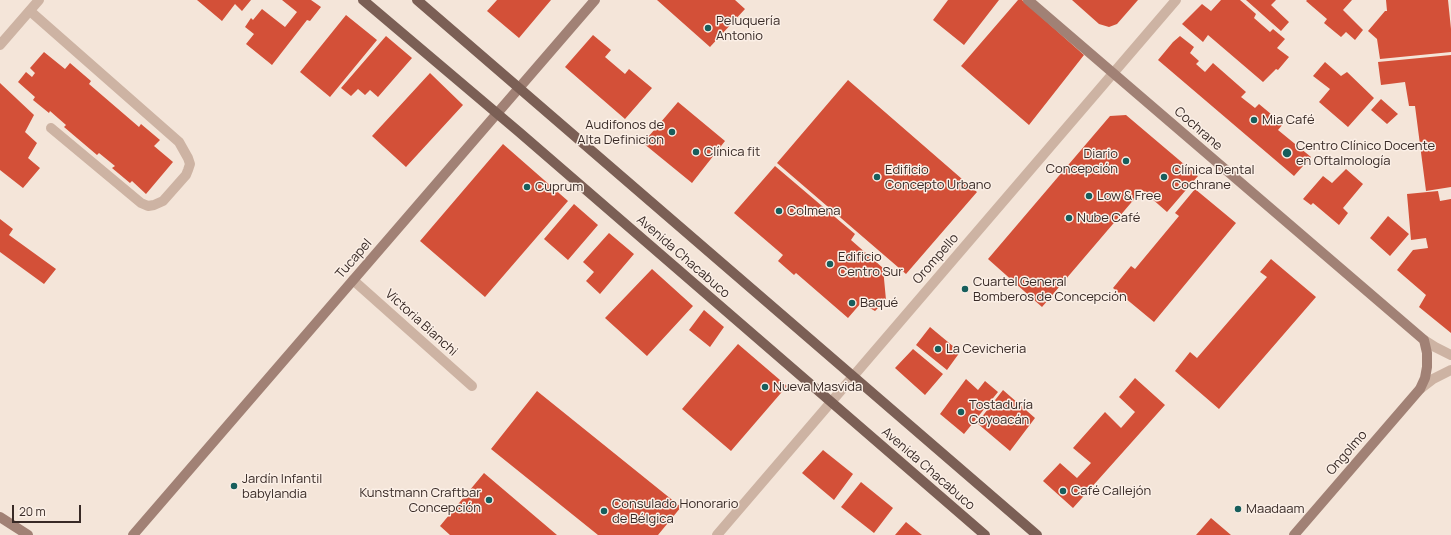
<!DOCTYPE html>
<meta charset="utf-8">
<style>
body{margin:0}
#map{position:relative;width:1451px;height:535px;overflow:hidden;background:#f4e5d9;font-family:Manrope,sans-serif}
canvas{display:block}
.scale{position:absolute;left:12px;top:505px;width:69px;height:18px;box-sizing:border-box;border:2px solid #382a26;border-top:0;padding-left:5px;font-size:12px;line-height:14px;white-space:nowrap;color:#382a26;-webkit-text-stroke:3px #fbefe6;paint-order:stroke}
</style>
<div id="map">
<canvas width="1451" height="535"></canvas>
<div class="scale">20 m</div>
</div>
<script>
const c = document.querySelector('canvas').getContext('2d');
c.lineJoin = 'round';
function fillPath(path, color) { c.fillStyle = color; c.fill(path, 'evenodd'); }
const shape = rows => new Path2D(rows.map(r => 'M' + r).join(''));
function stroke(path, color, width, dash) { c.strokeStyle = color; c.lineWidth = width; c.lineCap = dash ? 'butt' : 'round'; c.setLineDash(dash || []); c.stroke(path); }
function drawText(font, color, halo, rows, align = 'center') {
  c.font = font + ' Manrope,sans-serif'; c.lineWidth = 3; c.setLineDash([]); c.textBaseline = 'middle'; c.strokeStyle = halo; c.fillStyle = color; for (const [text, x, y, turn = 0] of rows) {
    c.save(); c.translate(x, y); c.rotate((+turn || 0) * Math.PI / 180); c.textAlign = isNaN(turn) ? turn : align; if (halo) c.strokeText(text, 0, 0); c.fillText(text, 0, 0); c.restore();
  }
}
fillPath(shape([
 [197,0,251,0,242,11,235,4,222,21],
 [282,0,311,0,321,7,310,21,307,20,272,65,246,44,254,34,245,27,251,18,253,20,262,9,285,27,297,12],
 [497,0,551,0,519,38,487,11],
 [657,0,735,0,745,9,710,47],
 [948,0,999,0,964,45,933,20],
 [1018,0,1022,0,1084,55,1029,125,961,66],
 [1072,0,1138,0,1117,24,1109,27,1099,24],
 [1221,0,1240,0,1256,14,1254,18,1270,32,1273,29,1285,39,1277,48,1289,57,1278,70,1276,69,1263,82,1208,35,1203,42,1182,24,1202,4,1211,11],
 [1246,0,1276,0,1271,5,1289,22,1281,31],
 [1307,0,1352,0,1343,10,1363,30,1355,40,1346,32,1341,37,1324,23,1327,19,1306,1],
 [1386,0,1448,0,1451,29,1451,52,1380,59,1377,39,1368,31,1385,11,1387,11],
 [346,15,377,40,330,97,300,72],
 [593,35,611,50,605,57,625,74,629,69,652,88,625,119,565,67],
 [386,36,412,58,378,97,370,90,365,95,358,89,351,96,341,88],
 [1180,36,1194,47,1190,53,1199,61,1196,64,1205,72,1213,63,1246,92,1241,97,1255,108,1259,104,1283,124,1278,130,1311,157,1294,176,1158,60,1173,42],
 [44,52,65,69,70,63,91,81,89,84,139,127,141,124,160,140,154,146,173,162,146,194,132,181,130,183,112,168,115,166,99,153,97,155,64,127,66,125,50,111,49,113,33,100,35,97,18,82,26,72,32,77,35,73,30,68],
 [1451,55,1451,187,1426,191,1415,106,1409,106,1405,82,1381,85,1378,62],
 [1325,62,1341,76,1347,72,1374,98,1348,127,1319,102,1330,89,1313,76],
 [430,73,463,105,406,167,372,136],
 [848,80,977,192,906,274,777,163],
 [0,83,34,115,25,132,37,143,28,158,40,168,23,188,0,170],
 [1381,99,1398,114,1387,124,1371,110],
 [678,102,725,141,692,183,643,143],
 [1126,115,1198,176,1167,212,1142,190,1042,307,988,259,1110,116],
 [503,144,568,201,485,297,420,241],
 [775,166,855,234,851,240,883,268,886,300,875,311,861,303,848,318,796,273,794,275,778,261,783,255,734,213],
 [1346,169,1363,184,1343,208,1348,213,1339,225,1313,203,1311,205,1303,199,1323,176,1332,183],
 [1195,189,1236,223,1154,322,1113,288,1131,266,1135,269,1179,216,1175,213],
 [1438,191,1440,201,1451,199,1451,333,1419,307,1426,295,1397,270,1413,250,1428,248,1426,238,1411,240,1407,194],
 [574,204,598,225,568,260,544,239],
 [1388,216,1409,234,1390,256,1370,238],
 [0,219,13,229,9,235,56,269,44,284,0,252],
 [609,233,634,254,600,294,586,281,594,272,583,262],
 [1271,259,1316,297,1219,409,1175,371,1190,352,1197,358,1267,277,1260,272],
 [652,269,693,306,647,356,605,318],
 [704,310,724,327,710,347,689,330],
 [930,327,960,352,947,370,916,345],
 [738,344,787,386,731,451,682,409],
 [913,349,943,374,925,395,895,368],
 [1135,378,1165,405,1073,508,1043,481,1060,463,1077,478,1091,463,1073,448,1105,412,1121,428,1135,412,1119,397],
 [966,379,978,390,985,381,998,392,964,434,940,414],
 [1003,390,1035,418,1010,451,977,423],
 [537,391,681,507,658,535,598,535,491,449],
 [823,450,853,474,834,500,802,473],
 [484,473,557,535,450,535,440,526],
 [861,482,893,508,874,533,841,507],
 [1211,518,1231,535,1196,535],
 [906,522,922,535,895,535]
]), '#d35038');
stroke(shape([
 [30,11,179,142,188,158,190,164,188,170,186,175,163,201,154,205,148,206,141,203,51,128]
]), '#cdb3a3', 10);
stroke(shape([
 [0,45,39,0],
 [353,280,472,386],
 [1424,340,1435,347,1451,355],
 [1420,389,1433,379,1451,370],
 [717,535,1176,0]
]), '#cdb3a3', 10);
stroke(shape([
 [1028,0,1424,340,1427,353,1427,367,1425,378,1420,389,1294,535],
 [0,517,28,535],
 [133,535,595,0]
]), '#a18175', 10);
stroke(shape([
 [363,0,519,132,985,535],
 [417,0,1037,535]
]), '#7b5f55', 10);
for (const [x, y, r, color] of [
 [708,28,4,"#175e5c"],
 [1254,120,4,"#175e5c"],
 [672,132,4,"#175e5c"],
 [696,152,4,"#175e5c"],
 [1287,153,5,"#175e5c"],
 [1126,161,4,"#175e5c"],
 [877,177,4,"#175e5c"],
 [1164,177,4,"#175e5c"],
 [527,187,4,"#175e5c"],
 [1089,196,4,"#175e5c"],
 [779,211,4,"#175e5c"],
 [1069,218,4,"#175e5c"],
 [830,264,4,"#175e5c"],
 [965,289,4,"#175e5c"],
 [852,303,4,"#175e5c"],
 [938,349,4,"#175e5c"],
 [765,387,4,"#175e5c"],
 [961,412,4,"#175e5c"],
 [234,486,4,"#175e5c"],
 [1063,491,4,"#175e5c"],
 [489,500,4,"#175e5c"],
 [1238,509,4,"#175e5c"],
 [604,511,4,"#175e5c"]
]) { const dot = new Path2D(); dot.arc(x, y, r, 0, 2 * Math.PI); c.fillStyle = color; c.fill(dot); stroke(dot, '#fbefe6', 1.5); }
drawText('13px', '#382a26', '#fbefe6', [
 ["Peluquería",716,21],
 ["Antonio",716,36],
 ["Mia Café",1262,120],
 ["Audifonos de",664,125,"right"],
 ["Alta Definicion",664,140,"right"],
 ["Centro Clínico Docente",1296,146],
 ["en Oftalmología",1296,161],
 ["Clínica fit",704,152],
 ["Diario",1118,154,"right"],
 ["Concepción",1118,169,"right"],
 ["Edificio",885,170],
 ["Concepto Urbano",885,185],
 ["Clínica Dental",1172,170],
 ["Cochrane",1172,185],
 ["Cuprum",535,187],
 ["Low & Free",1097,196],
 ["Colmena",787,211],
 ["Nube Café",1077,218],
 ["Edificio",838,257],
 ["Centro Sur",838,272],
 ["Cuartel General",973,282],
 ["Bomberos de Concepción",973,297],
 ["Baqué",860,303],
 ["La Cevicheria",946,349],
 ["Nueva Masvida",773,387],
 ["Tostaduría",969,405],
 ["Coyoacán",969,420],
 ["Jardín Infantil",242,479],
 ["babylandia",242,494],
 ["Café Callejón",1071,491],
 ["Kunstmann Craftbar",481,493,"right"],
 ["Concepción",481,508,"right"],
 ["Consulado Honorario",612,504],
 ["de Bélgica",612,519],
 ["Maadaam",1246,509]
], 'left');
drawText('13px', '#382a26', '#fbefe6', [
 ["Cochrane",1198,129,41],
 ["Avenida Chacabuco",683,257,41],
 ["Tucapel",354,259,-49],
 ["Orompello",936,259,-49],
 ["Victoria Bianchi",421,323,42],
 ["Ongolmo",1347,453,-49],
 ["Avenida Chacabuco",928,469,41]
]);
</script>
